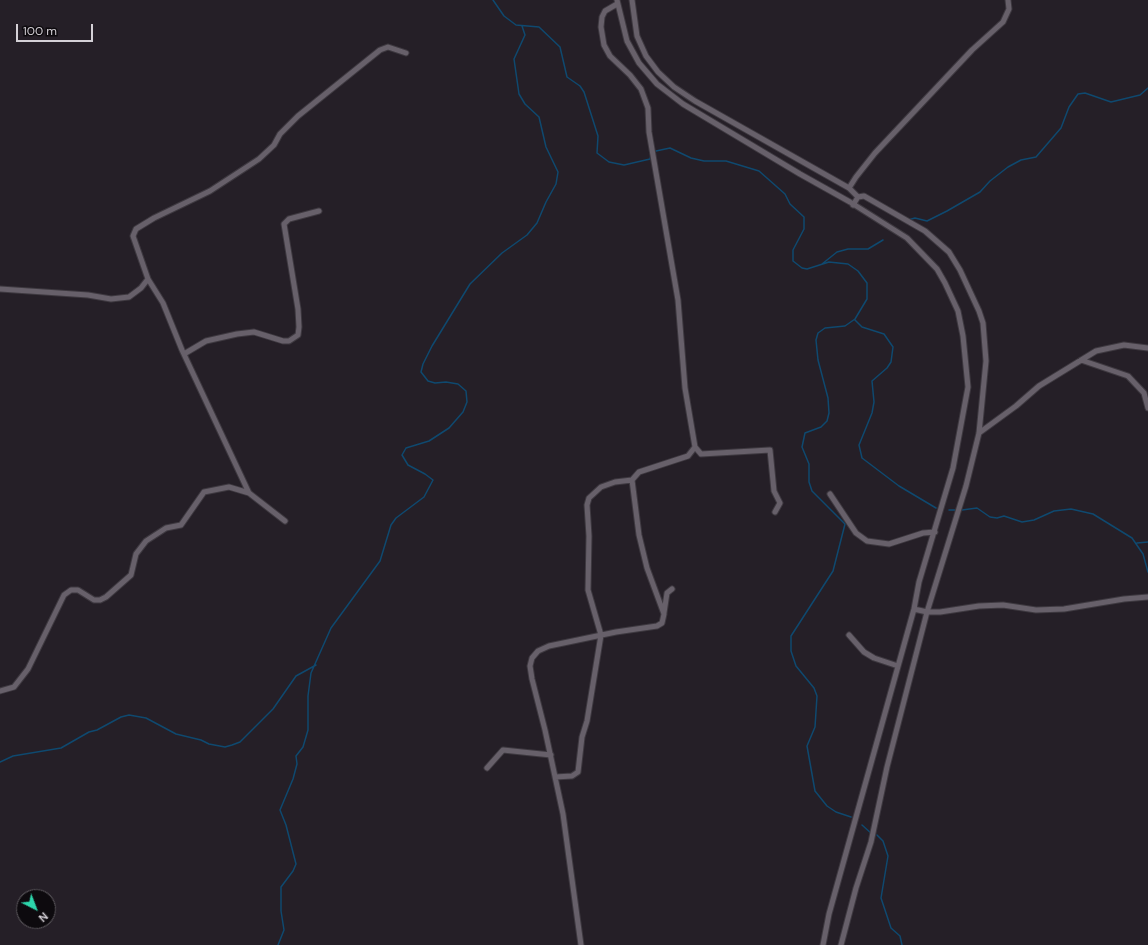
<!DOCTYPE html>
<style>
body{margin:0}
#map{position:relative;width:1148px;height:945px;overflow:hidden;background:#251f27;font-family:"DM Sans",sans-serif}
canvas{display:block}
.north{position:absolute;left:16px;top:889px;width:40px;height:40px;box-sizing:border-box;background:#0d0a0e;border:1px solid #5d595e;border-radius:50%;rotate:138deg;font-size:11px;font-weight:700;line-height:16px;text-align:center;color:#d4d0d6}
.north::after{content:'';display:block;margin:auto;width:14px;height:18px;background:#2dd5ab;clip-path:polygon(50% 0,100% 100%,50% 72%,0 100%)}
.scale{position:absolute;left:16px;top:24px;width:77px;height:18px;box-sizing:border-box;border:2px solid #d4d0d6;border-top:0;padding-left:5px;font-size:12px;line-height:14px;white-space:nowrap;color:#d4d0d6;-webkit-text-stroke:3px #0d0a0e;paint-order:stroke}
</style>
<div id="map">
<canvas width="1148" height="945"></canvas>
<div class="north">N</div>
<div class="scale">100 m</div>
</div>
<script>
const c = document.querySelector('canvas').getContext('2d');
c.lineJoin = 'round';
const shape = rows => new Path2D(rows.map(r => 'M' + r).join(''));
function stroke(path, color, width, dash) { c.strokeStyle = color; c.lineWidth = width; c.lineCap = dash ? 'butt' : 'round'; c.setLineDash(dash || []); c.stroke(path); }
stroke(shape([
 [493,0,504,16,516,25,539,27,560,47,567,77,580,86,584,92,598,136,597,153,609,162,624,165,650,159,651,155],
 [656,151,670,148,691,158,704,161,726,161,759,171,785,194,790,204,804,217,804,229,793,250,793,261,802,268,807,269,829,262,848,264,858,271,867,283,867,299,855,319,845,326,825,328,818,333,816,340,818,360,828,398,829,413,827,421,821,427,805,433,802,447,809,464,809,482,812,491,845,524,833,571,791,636,791,651,796,666,814,688,817,696,815,727,807,746,815,791,827,806,836,812,851,817],
 [908,220,915,218,927,221,947,211,980,192,990,181,1008,167,1021,160,1036,157,1061,128,1069,107,1078,94,1085,93,1111,102,1140,95,1148,88],
 [822,264,837,252,848,249,868,249,883,240],
 [855,320,862,327,884,334,893,347,891,362,887,368,872,381,874,402,872,413,859,445,862,458,899,486,936,508],
 [949,510,957,510],
 [962,510,977,508,990,517,997,518,1004,516,1022,522,1034,520,1054,511,1071,509,1093,514,1132,538,1143,554,1148,572],
 [1137,543,1148,542],
 [0,762,13,756,61,748,89,732,97,730,121,717,129,715,146,718,176,734,201,740,209,744,225,747,232,745,240,742,273,709,296,676,316,665],
 [862,825,872,834],
 [877,835,883,841,888,856,881,898,891,928,900,936,902,945],
 [278,945,284,930,281,911,281,887,293,871,296,864,286,825,280,810,293,779,297,764,296,756,303,747,308,730,308,696,311,673,331,628,380,561,391,525,396,518,424,497,433,480,425,474,408,465,402,455,406,448,429,441,449,428,463,412,467,402,466,391,458,384,446,382,435,383,428,381,421,372,423,364,432,346,470,284,502,253,527,235,537,223,546,202,556,184,558,172,546,147,539,117,525,104,519,94,514,59,525,35,522,26]
]), '#0f496f', 1.5);
const minor = shape([
 [617,0,627,41,639,63,657,84,683,104,800,174,850,202,907,238,937,269,945,283,958,311,963,336,968,387,953,468,919,582,914,609,829,914,823,945],
 [632,0,637,36,646,56,658,72,674,87,695,101,849,188,858,197,853,205],
 [849,188,856,177,875,153,972,50,1003,22,1009,9,1008,0],
 [148,279,163,303,182,350,249,493,285,521],
 [0,289,88,295,111,299,129,297,141,288,148,279,133,236,136,229,154,218,210,191,259,159,274,145,280,134,298,116,380,50,388,47,406,53],
 [184,354,206,341,237,334,254,332,283,341,289,341,298,335,299,327,298,309,284,224,289,219,319,211],
 [1081,360,1128,376,1144,393,1148,408],
 [979,433,1016,406,1039,386,1096,351,1124,345,1148,348],
 [695,447,701,454,770,450,774,491,780,503,775,512],
 [830,494,856,533,867,541,889,544,923,533,935,532],
 [914,609,927,612,940,612,979,606,1003,605,1036,610,1064,609,1124,599,1148,597],
 [664,613,667,593,672,589],
 [849,635,864,652,874,658,898,666],
 [0,691,14,687,28,669,64,595,71,590,78,590,94,600,100,600,106,597,131,575,136,554,146,541,166,528,181,525,204,492,229,487,249,493],
 [487,768,503,750,551,755],
 [555,777,572,776,578,772,582,737,587,721,601,635,588,590,589,536,587,505,589,498,601,487,615,482,632,480],
 [581,945,563,814,545,730,532,679,530,666,532,658,538,651,549,646,616,632,657,626,662,623,664,614,647,568,639,535,632,480,639,472,688,456,695,447,685,388,678,300,649,132,648,108,641,89,630,75,610,56,604,45,601,27,602,17,605,11,617,4],
 [841,945,856,888,871,842,887,767,927,612,966,486,979,433,986,361,983,323,979,311,960,270,949,252,925,231,864,196,858,197]
]);
stroke(minor, '#3e3940', 7);
stroke(minor, '#67606a', 5);
</script>
